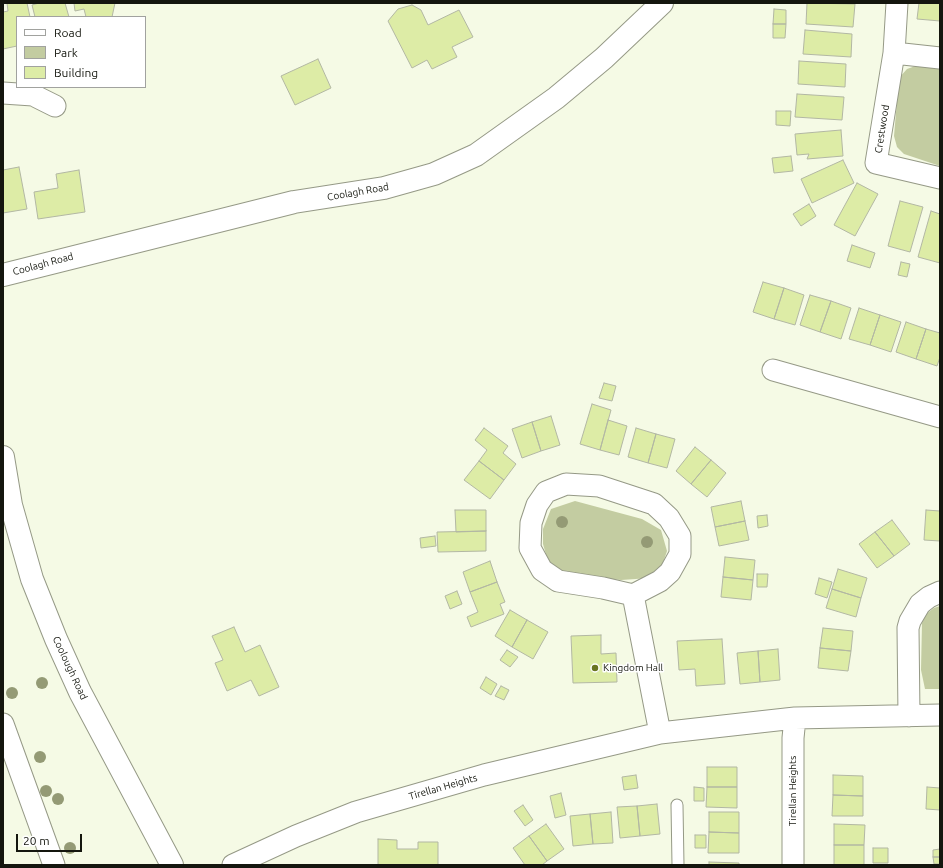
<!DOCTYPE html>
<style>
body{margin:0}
#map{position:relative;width:943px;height:868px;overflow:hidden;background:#f5fae5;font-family:Ubuntu,sans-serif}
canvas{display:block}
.frame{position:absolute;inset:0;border:4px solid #14160e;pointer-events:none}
.legend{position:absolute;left:16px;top:16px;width:130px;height:72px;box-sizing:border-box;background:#fff;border:1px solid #a1a29f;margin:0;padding:5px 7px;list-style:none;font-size:12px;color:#14160e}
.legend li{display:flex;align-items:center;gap:8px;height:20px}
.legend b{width:20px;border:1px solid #a1a29f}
.scale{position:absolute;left:16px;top:834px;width:66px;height:18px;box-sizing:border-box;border:2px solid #14160e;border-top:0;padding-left:5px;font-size:12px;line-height:14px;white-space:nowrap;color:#14160e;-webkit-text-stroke:3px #fff;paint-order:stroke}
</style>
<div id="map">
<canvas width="943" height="868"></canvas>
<div class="frame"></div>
<ul class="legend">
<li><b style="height:5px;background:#fff"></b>Road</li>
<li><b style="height:11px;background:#c3cca1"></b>Park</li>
<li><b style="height:11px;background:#ddeca6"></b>Building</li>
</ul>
<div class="scale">20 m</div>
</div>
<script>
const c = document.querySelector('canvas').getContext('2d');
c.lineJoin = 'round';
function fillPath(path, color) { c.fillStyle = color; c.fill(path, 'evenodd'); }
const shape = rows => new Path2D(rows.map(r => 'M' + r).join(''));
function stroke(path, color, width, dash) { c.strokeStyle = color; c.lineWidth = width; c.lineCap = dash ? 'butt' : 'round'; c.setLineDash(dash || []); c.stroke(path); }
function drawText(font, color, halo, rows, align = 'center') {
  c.font = font + ' Ubuntu,sans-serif'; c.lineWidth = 3; c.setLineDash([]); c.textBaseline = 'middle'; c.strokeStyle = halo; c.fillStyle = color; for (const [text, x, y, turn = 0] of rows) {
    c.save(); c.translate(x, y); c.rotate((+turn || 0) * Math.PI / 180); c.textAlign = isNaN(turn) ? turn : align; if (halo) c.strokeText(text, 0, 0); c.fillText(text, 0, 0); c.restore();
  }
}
fillPath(shape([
 [921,64,940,68,940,166,904,154,897,147,894,136,899,78,907,69],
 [575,501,642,519,661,530,667,551,662,566,650,578,621,580,563,575,549,565,543,544,543,529,551,509],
 [940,606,940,689,925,689,921,670,922,623,926,614,934,608]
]), '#c3cca1');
const building = shape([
 [7,3,27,3,30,17,17,17,17,46,3,49,3,12,8,11,7,3],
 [39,3,65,3,69,17,35,17,32,5,39,3],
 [74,3,115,3,112,17,86,17,84,9,75,11,74,3],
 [807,3,855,4,853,27,806,24,807,3],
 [919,3,940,3,940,21,917,19,919,3],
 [412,5,421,10,428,25,459,10,473,37,452,47,457,57,432,69,427,60,412,68,388,21,398,9,412,5],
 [774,9,786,10,786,24,773,24,774,9],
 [773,24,786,24,785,38,773,38,773,24],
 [805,30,852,34,851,57,803,54,805,30],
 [318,59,331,88,295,105,281,76,318,59],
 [799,61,846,64,845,87,798,84,799,61],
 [797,94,844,97,842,120,795,117,797,94],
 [776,111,791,111,790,126,776,125,776,111],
 [841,130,843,156,807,159,809,154,797,155,795,134,841,130],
 [791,156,793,171,774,173,772,158,791,156],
 [843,160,854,183,812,203,801,179,843,160],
 [19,167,27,209,3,213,3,170,19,167],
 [79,170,85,212,38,219,34,192,58,188,56,174,79,170],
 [857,183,878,194,855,236,834,225,857,183],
 [900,201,923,207,910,252,888,246,900,201],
 [809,204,816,216,801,226,793,214,809,204],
 [931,211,940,214,940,263,918,257,931,211],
 [852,245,875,253,870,268,847,261,852,245],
 [901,262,910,264,907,277,898,275,901,262],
 [763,282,784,288,774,319,753,312,763,282],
 [784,288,804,295,795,325,774,319,784,288],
 [810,295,831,301,820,332,800,325,810,295],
 [831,301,851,308,841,339,820,332,831,301],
 [859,308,880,315,870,345,849,339,859,308],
 [880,315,901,322,891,352,870,345,880,315],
 [906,322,926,329,916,359,896,352,906,322],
 [926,329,940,333,940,357,937,366,916,359,926,329],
 [604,383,616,386,612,401,599,398,604,383],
 [592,404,611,410,600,450,580,444,592,404],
 [551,416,560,445,541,451,532,422,551,416],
 [608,420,627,426,619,455,600,450,608,420],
 [532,422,541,451,522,458,512,429,532,422],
 [484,428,508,446,503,453,516,464,504,480,479,461,487,450,475,440,484,428],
 [636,428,656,434,648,463,628,457,636,428],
 [656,434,675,439,667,468,648,463,656,434],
 [695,447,711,460,691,484,676,471,695,447],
 [711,460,726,473,707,497,691,484,711,460],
 [479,461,504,480,490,499,464,480,479,461],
 [741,501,745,521,715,527,711,507,741,501],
 [455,510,486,510,486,531,456,532,455,510],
 [926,510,940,511,940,541,924,540,926,510],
 [767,515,768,526,758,528,757,516,767,515],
 [892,520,910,544,894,556,875,532,892,520],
 [745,521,749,540,719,546,715,527,745,521],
 [486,531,486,551,438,552,437,532,486,531],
 [875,532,894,556,877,568,859,544,875,532],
 [435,536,436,546,421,548,420,538,435,536],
 [725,557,755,560,753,580,723,577,725,557],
 [490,561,497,582,470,592,463,572,490,561],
 [838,569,867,578,861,598,832,589,838,569],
 [757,574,768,574,767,587,757,587,757,574],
 [723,577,753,580,751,600,721,597,723,577],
 [819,578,832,582,827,598,815,594,819,578],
 [497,582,505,602,500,604,504,614,471,627,467,617,478,612,470,592,497,582],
 [832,589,861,598,856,617,826,608,832,589],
 [457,591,462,604,450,609,445,596,457,591],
 [510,610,527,620,512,647,495,636,510,610],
 [527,620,548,632,533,659,512,647,527,620],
 [234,627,245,652,260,645,279,687,259,696,251,680,227,691,215,663,223,660,212,636,234,627],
 [823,628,853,631,851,651,820,648,823,628],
 [601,635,601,654,616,653,617,682,573,683,571,636,601,635],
 [722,639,725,684,696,686,695,669,679,670,677,641,722,639],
 [820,648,851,651,848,671,818,668,820,648],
 [778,649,780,680,760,682,758,651,778,649],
 [507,650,518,657,510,667,500,660,507,650],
 [758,651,760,682,740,684,737,653,758,651],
 [486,677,497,684,491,695,480,688,486,677],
 [501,686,509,690,504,700,495,696,501,686],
 [707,767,737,767,737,787,707,787,707,767],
 [636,775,638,788,624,790,622,777,636,775],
 [833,775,863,776,863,796,833,795,833,775],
 [694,787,704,788,704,801,694,801,694,787],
 [707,787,737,787,737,808,706,807,707,787],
 [927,787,940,788,940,810,926,809,927,787],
 [561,793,566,815,555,818,550,796,561,793],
 [833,795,863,796,863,816,832,816,833,795],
 [657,804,660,834,640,836,637,806,657,804],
 [523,805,533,820,525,826,514,811,523,805],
 [637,806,640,836,620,838,617,807,637,806],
 [611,812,613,843,593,844,590,814,611,812],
 [709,812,739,812,739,833,709,832,709,812],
 [590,814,593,844,573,846,570,816,590,814],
 [546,824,564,849,547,861,529,836,546,824],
 [834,824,865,825,864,845,834,845,834,824],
 [709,832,739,833,739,853,708,853,709,832],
 [695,835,706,835,706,848,695,848,695,835],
 [529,836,547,861,542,865,525,865,513,848,529,836],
 [378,839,397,840,397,849,418,849,418,842,438,842,438,865,378,865,378,839],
 [834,845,864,845,864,865,834,865,834,845],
 [873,848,888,848,888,863,873,863,873,848],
 [940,849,940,857,933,857,933,850,940,849],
 [933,857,940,857,940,864,934,864,933,857],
 [709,862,739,863,739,865,709,865,709,862]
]);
fillPath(building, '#ddeca6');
stroke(building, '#b2b7a3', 1);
const service = shape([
 [677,805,678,865]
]);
const minor = shape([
 [897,3,894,53,876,163,940,178],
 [894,53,940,58],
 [3,93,33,95,55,106],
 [773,370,940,417],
 [566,484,599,486,654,504,669,518,680,536,680,554,670,572,660,581,633,595,603,588,558,581,542,570,530,548,531,523,537,505,546,492,566,484],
 [633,595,660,733],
 [909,716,908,628,910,621,920,604,929,597,940,592],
 [3,724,54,865],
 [233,865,296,836,356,812,484,775,660,733,795,718,940,715],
 [793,865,793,738,795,718]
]);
const tertiary = shape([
 [3,275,294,202,384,188,434,174,476,155,556,98,604,58,662,3],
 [3,457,11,505,32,579,56,639,80,692,172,865]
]);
stroke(service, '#959986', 13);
stroke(minor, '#959986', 23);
stroke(tertiary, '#959986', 24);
stroke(service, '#fff', 11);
stroke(minor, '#fff', 21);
stroke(tertiary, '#fff', 22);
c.fillStyle = '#949a75';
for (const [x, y] of [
 [562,522],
 [647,542],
 [42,683],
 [12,693],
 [40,757],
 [46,791],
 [58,799],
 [70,848]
]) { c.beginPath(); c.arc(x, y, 6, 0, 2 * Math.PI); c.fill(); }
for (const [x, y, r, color] of [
 [595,668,4,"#687520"]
]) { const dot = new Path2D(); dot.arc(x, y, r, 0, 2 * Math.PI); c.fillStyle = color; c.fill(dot); stroke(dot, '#fff', 1.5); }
drawText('10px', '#14160e', '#fff', [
 ["Crestwood",882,129,-81],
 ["Coolagh Road",358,192,-10],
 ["Coolagh Road",43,264,-15],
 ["Coolough Road",70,668,65],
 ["Tirellan Heights",443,787,-16],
 ["Tirellan Heights",793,791,-90]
]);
drawText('10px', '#14160e', '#fff', [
 ["Kingdom Hall",603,668]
], 'left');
</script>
